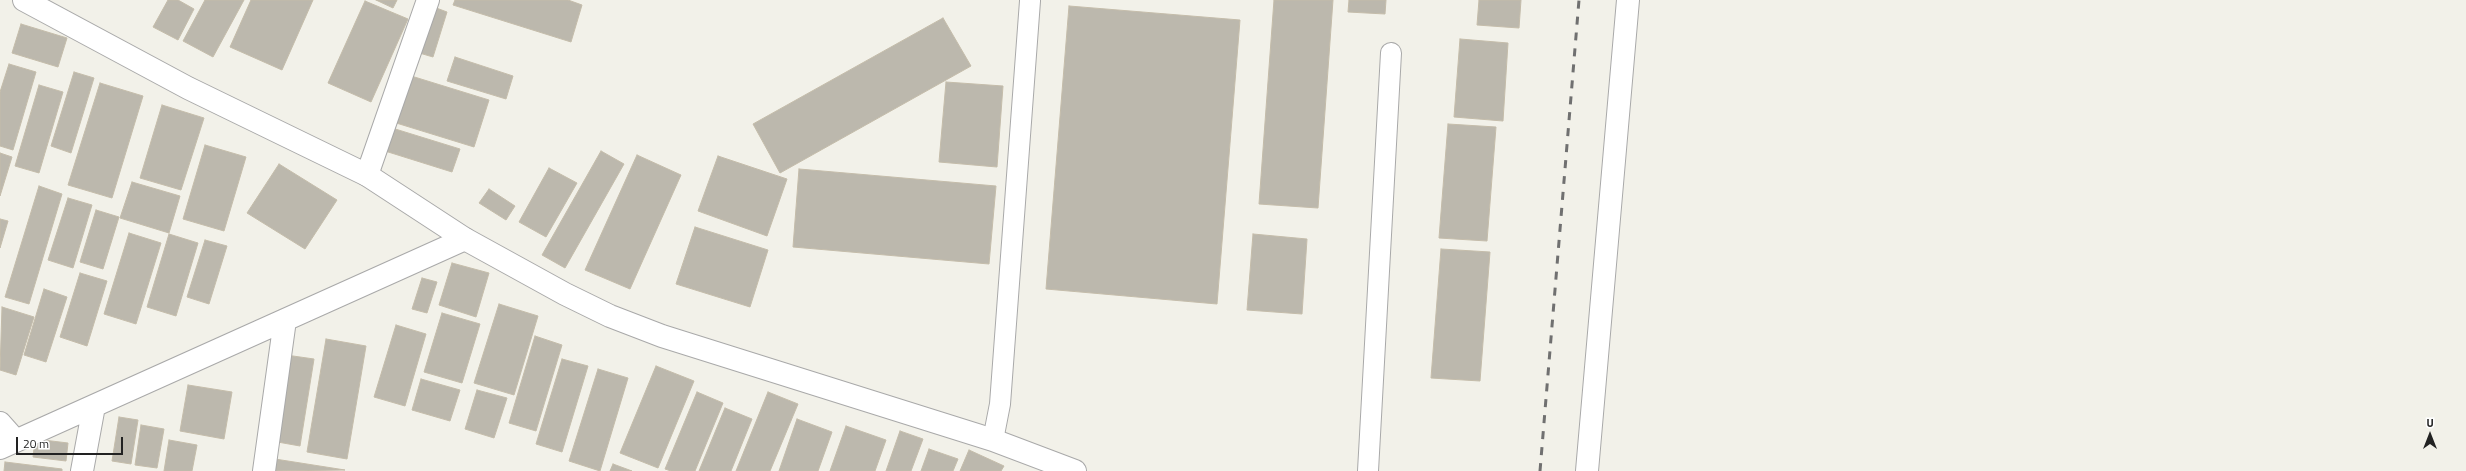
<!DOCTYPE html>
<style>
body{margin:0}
#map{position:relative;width:2466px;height:471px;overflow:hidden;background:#f2f1e9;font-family:"Titillium Web",sans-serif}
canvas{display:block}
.north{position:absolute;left:2410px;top:415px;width:40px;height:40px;-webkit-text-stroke:3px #fff;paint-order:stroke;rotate:0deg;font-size:11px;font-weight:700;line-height:16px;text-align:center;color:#222}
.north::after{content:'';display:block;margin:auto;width:14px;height:18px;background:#222;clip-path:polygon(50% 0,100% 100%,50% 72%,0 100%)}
.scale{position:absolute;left:16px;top:437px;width:107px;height:18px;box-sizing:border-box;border:2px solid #222;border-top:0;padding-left:5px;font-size:12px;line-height:14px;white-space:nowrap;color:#222;-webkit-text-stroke:3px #fff;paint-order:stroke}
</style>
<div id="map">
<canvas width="2466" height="471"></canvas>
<div class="north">U</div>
<div class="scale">20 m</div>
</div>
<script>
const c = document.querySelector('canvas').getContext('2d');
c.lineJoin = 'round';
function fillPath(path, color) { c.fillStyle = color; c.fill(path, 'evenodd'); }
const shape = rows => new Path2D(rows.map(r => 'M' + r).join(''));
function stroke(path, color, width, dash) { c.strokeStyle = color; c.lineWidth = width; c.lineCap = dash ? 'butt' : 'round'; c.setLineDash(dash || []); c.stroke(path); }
const building = shape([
 [168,0,178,0,194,9,178,40,153,27,168,0],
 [205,0,244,0,213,57,183,41,205,0],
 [251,0,313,0,282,70,230,47,251,0],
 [376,0,397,0,393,8,376,0],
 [455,0,568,0,582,5,571,42,453,5,455,0],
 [1274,0,1333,0,1318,208,1259,204,1274,0],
 [1349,0,1386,0,1385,14,1348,12,1349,0],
 [1479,0,1521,0,1519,28,1477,25,1479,0],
 [365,1,408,19,371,102,328,83,365,1],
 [431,6,447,12,433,57,416,52,431,6],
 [1069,6,1240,20,1217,304,1046,289,1069,6],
 [943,18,971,66,780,173,753,124,943,18],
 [21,24,67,38,58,67,12,53,21,24],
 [1460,39,1508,43,1503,121,1454,117,1460,39],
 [455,57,513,76,506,99,447,81,455,57],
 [9,64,36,72,13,150,0,146,0,92,9,64],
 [74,72,94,78,71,153,51,146,74,72],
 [408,75,489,100,474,147,393,122,408,75],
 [946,82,1003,86,997,167,939,162,946,82],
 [100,83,143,96,112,198,68,185,100,83],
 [39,85,63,92,39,173,15,166,39,85],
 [162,105,204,118,181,190,140,178,162,105],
 [1448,124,1496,127,1487,241,1439,238,1448,124],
 [392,128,460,149,452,172,385,151,392,128],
 [205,145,246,157,224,231,183,219,205,145],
 [601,151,624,164,565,268,542,255,601,151],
 [0,153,12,157,0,196,0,153],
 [637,155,681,175,630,289,585,270,637,155],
 [718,156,787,179,767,236,698,211,718,156],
 [279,164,337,200,305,249,247,213,279,164],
 [549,168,577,183,546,237,519,222,549,168],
 [799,169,996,186,989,264,793,247,799,169],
 [132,182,180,196,169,233,120,218,132,182],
 [39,186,62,194,29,304,5,297,39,186],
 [489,189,515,206,506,220,479,203,489,189],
 [68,198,92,205,73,268,48,260,68,198],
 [96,210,119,217,103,269,80,262,96,210],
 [0,219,8,221,0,248,0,219],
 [695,227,768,250,750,307,676,284,695,227],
 [129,233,161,243,136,324,104,314,129,233],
 [169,234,198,243,176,316,147,307,169,234],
 [1253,234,1307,239,1302,314,1247,310,1253,234],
 [205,240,227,246,209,304,187,297,205,240],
 [1441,249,1490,252,1480,381,1431,378,1441,249],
 [452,263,489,273,476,317,439,305,452,263],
 [80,273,107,281,87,346,60,337,80,273],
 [422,278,437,282,427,313,412,309,422,278],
 [44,289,67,297,46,362,24,355,44,289],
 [499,304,538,316,514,395,474,383,499,304],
 [2,307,34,317,16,375,0,370,2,307],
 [442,313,480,324,462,383,424,372,442,313],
 [396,325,426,334,405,406,374,397,396,325],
 [535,336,562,345,536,431,509,423,535,336],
 [326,339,366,346,347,459,307,452,326,339],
 [286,355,314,359,300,446,272,441,286,355],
 [562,359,588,366,562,452,536,444,562,359],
 [656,366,694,381,658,468,620,453,656,366],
 [598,369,628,378,600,471,569,461,598,369],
 [421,379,460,390,450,421,412,410,421,379],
 [188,385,232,392,224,439,180,431,188,385],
 [477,390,507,398,494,438,465,429,477,390],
 [697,392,723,403,695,471,671,471,665,469,697,392],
 [768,392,798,404,770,471,736,471,768,392],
 [725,408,752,419,731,471,699,471,725,408],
 [119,417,138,420,131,464,112,461,119,417],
 [797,419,832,432,818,471,779,471,797,419],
 [141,425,164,429,157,468,135,465,141,425],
 [846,426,886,440,875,471,830,471,846,426],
 [900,431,923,439,911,471,886,471,900,431],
 [35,439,68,443,66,461,33,457,35,439],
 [169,440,197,445,192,471,164,471,169,440],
 [929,449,958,459,953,471,921,471,929,449],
 [969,450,1004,466,1001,471,960,471,969,450],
 [275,459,345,470,273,471,275,459],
 [5,462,62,469,62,471,4,471,5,462],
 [613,464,632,471,610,471,613,464]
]);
fillPath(building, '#bcb8ad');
stroke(building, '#c4bcaa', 1);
const service = shape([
 [993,440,1000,404,1030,1],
 [1368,471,1391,53]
]);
const minor = shape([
 [367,175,428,0],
 [0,423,16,441],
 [0,448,465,239],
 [82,471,94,406],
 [264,471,285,320],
 [1587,471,1628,0]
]);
const tertiary = shape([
 [24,0,188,88,367,175,465,239,565,294,610,316,662,336,993,440,1075,471]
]);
stroke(service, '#a9a9a9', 22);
stroke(minor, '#a9a9a9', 24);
stroke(tertiary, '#a9a9a9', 24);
stroke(service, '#fff', 20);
stroke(minor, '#fff', 22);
stroke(tertiary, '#fff', 22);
stroke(shape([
 [1540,471,1579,0]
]), '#707070', 3, [8, 8]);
</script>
